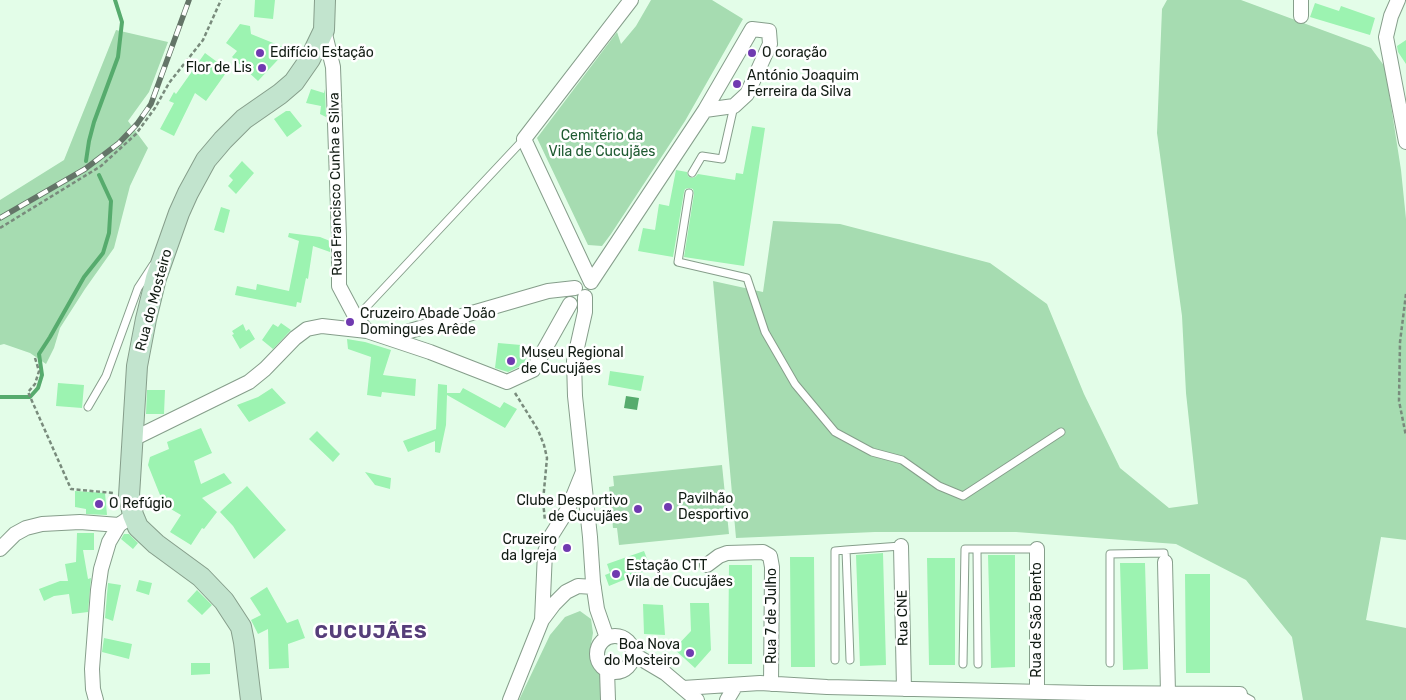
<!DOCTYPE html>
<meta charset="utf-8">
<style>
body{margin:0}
canvas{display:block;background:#e3fde8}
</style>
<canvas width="1406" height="700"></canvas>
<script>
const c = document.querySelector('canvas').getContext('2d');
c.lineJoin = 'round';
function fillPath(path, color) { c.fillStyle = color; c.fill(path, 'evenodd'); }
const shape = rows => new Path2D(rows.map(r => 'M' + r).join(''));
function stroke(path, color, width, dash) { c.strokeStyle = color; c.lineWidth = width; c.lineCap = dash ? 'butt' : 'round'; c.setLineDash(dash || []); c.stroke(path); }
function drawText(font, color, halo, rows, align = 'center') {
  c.font = font + ' Rubik,sans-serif'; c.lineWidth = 5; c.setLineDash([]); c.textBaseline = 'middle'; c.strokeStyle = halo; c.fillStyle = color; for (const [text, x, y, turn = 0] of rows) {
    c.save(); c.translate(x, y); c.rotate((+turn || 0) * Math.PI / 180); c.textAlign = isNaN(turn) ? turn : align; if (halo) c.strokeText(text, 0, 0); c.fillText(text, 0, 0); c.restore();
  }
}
fillPath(shape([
 [651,0,712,0,743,19,685,121,611,234,602,246,588,245,537,138,617,32,621,44,636,26],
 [1167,0,1241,0,1371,48,1385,67,1401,170,1406,219,1406,540,1381,537,1366,620,1406,628,1406,700,1303,700,1292,637,1246,580,1176,544,1016,532,875,532,736,538,713,281,763,292,773,221,840,224,990,263,1047,304,1084,394,1120,468,1169,508,1198,504,1186,393,1182,316,1157,133,1162,9],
 [116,30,168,42,149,92,128,121,148,148,130,186,114,248,85,289,60,328,54,348,46,364,30,353,4,344,0,345,0,200,64,160],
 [722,465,729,534,619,545,617,528,613,528,609,487,614,486,613,476],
 [580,611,591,619,593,633,590,650,602,682,601,700,519,700,550,635,565,617]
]), '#a6dcb1');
fillPath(shape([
 [626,396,639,398,637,410,624,408]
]), '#56ab6d');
stroke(shape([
 [86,161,89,141,94,122,118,57,122,22,115,0],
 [0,397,30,397,38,388,42,375,39,354,50,337,84,277,103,253,109,233,111,201,99,175]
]), '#56ab6d', 4);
fillPath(shape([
 [255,0,275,0,273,19,254,17],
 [1315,3,1339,11,1341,6,1375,18,1370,35,1310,17],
 [240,24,250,26,251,34,288,49,258,81,232,57,237,51,226,43],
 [1406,40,1406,64,1398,52,1397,46],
 [205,53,228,70,206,101,195,93,174,136,160,129,174,103,169,101,174,92,176,94],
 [311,89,324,93,325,89,326,117,320,114,321,106,306,103],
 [286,111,290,111,302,126,287,137,274,119],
 [752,126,765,128,744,266,684,257,694,194,693,189,689,188,685,189,684,192,673,257,638,251,643,228,655,230,659,204,669,206,676,170,687,172,688,176,691,178,695,177,698,174,735,180,736,173,743,174],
 [242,161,254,173,236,194,228,186,233,180,229,176],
 [221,207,230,210,224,233,214,230],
 [289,233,320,237,330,241,330,252,313,246,308,279,306,278,301,303,297,302,296,307,235,295,237,286,256,290,257,284,289,291,299,241,288,237],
 [281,323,291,330,273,349,262,340,273,324,278,327],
 [243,324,246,331,249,329,255,339,240,349,232,335,234,334,232,331],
 [347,339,365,342,391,350,383,375,416,379,415,396,382,392,381,397,367,395,371,357,348,349],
 [498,343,521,345,520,355,526,356,525,364,508,372,495,368],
 [610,371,644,376,641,391,608,385],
 [58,383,84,385,82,408,56,406],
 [438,384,447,385,447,393,460,393,463,388,500,408,504,402,517,409,505,428,447,395,446,425,440,453,435,452,435,441,408,452,403,441,436,429],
 [272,388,286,403,249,422,237,405,258,397],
 [147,390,165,390,164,414,146,414],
 [201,428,212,453,194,461,201,484,224,473,232,483,202,498,217,512,204,529,202,528,191,545,170,532,181,515,164,505,148,465,150,457,169,449,167,442],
 [317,431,340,454,333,462,309,439],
 [365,472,391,478,390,489,375,485],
 [247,486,286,530,254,559,233,526,220,512],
 [75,491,105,493,107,515,86,514,86,509,75,507],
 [77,533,94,533,94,550,83,550,88,579,91,578,88,612,72,614,69,594,54,596,44,601,39,589,60,581,68,581,65,564,76,562],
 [124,534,129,534,138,543,133,549,121,539],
 [644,551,651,569,637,574,639,579,627,583,626,579,609,586,605,575,610,573,607,564],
 [883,553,886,665,860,666,856,555],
 [988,555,1015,555,1015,667,991,668],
 [790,557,814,557,815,667,791,667],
 [927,558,955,558,955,665,929,665],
 [1120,563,1145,563,1148,669,1123,670],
 [729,565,752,565,752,664,728,664],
 [1185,574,1210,574,1210,673,1186,673],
 [139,580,152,583,149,595,136,591],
 [108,583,121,585,113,621,105,618],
 [267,587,287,623,298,619,305,638,288,644,289,668,269,669,268,629,258,634,251,620,261,615,250,598],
 [197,590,212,605,202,615,187,601],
 [690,603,709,603,711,650,695,668,674,649,691,631],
 [643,604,663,605,665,635,644,634],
 [104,638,132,644,129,659,102,652],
 [191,663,210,663,210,674,191,675]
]), '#9cf3b1');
const lane = shape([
 [692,173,702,156,722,159,734,106],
 [689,193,678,262,747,278,765,332,795,384,835,432,872,452,902,460,939,486,963,496,1061,432],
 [356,318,524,139],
 [88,407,106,376,138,288,153,265],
 [835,660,835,551,846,550],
 [850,660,846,550,901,546],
 [1110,663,1110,554,1164,553,1165,562],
 [963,664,965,549,977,549],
 [978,664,977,549,1037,549],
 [1240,694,1251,700]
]);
const street = shape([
 [1398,0,1391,16,1386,37,1406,142],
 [1301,16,1301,0],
 [324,30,333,67,339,237,339,286,356,318,367,331],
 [591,282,705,110,752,29,769,31,770,44,747,94,734,106,705,110],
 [591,282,524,139,631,0],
 [585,297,585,312,574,361,575,396,590,537,593,582,597,609,607,638],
 [385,334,403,333,548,291,575,288],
 [133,439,249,382,265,369,295,338,307,329,322,326,367,331,430,352,507,382,533,370,570,304],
 [901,546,904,689],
 [0,549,15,534,26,528,42,524,80,522,119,525],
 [1037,549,1037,692],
 [1165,562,1168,693],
 [707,565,719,556,727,553,763,552,770,556,772,567,771,684],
 [542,620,545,552,551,536,568,509,583,472],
 '597 654a18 18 0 1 1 36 0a18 18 0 1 1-36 0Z',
 [633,654,665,673,697,700],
 [607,670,608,700],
 [683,688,760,683,827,687,1088,693,1240,694],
 [96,700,93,689,92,669,98,590,101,569,109,542,119,525,133,515],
 [510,700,542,620,554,604,566,592,578,586,594,587],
 [727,700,736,685]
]);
const secondary = shape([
 [251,700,244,642,241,627,224,601,201,577,156,544,138,527,133,515,129,496,137,366,146,319,156,278,179,213,188,193,206,160,223,140,244,119,280,94,294,82,310,59,324,30,325,0]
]);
stroke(lane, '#869e8b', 9);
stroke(street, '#869e8b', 16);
stroke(secondary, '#869e8b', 22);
stroke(shape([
 [0,228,101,166,136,134,155,108,169,83,203,40,221,0],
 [1406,294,1400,342,1399,401,1406,436],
 [35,358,39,371,35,384,28,392,71,489,113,493],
 [515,393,538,430,544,445,547,458,543,501,545,521]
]), '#798b7c', 2.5, [4, 2.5]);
stroke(lane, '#fff', 7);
stroke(street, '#fff', 14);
stroke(secondary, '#c2e4ce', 20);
const rail = shape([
 [0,218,85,169,119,143,137,124,151,104,189,0]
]);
stroke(rail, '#647568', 5.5);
stroke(rail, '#fff', 4, [11]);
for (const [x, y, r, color] of [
 [260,53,5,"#703ab0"],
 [752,53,5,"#703ab0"],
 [262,68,5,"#703ab0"],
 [737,84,5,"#703ab0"],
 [350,322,5,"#703ab0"],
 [511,361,5,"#703ab0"],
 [99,504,5,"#703ab0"],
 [668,507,5,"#703ab0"],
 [638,509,5,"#703ab0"],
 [567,548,5,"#703ab0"],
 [616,574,5,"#703ab0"],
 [690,653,5,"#703ab0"]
]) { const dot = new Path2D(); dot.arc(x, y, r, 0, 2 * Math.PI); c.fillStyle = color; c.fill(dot); stroke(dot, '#fff', 2); }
drawText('14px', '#121c14', '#fff', [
 ["Edifício Estação",270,53],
 ["O coração",762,53],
 ["Flor de Lis",252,68,"right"],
 ["António Joaquim",747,76],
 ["Ferreira da Silva",747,92],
 ["Cruzeiro Abade João",360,314],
 ["Domingues Arêde",360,330],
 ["Museu Regional",521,353],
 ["de Cucujães",521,369],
 ["Pavilhão",678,499],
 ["Desportivo",678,515],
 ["Clube Desportivo",628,501,"right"],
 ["de Cucujães",628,517,"right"],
 ["O Refúgio",109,504],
 ["Cruzeiro",557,540,"right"],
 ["da Igreja",557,556,"right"],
 ["Estação CTT",626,566],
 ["Vila de Cucujães",626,582],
 ["Boa Nova",680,645,"right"],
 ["do Mosteiro",680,661,"right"]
], 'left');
drawText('14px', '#1e5a31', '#fff', [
 ["Cemitério da",602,136],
 ["Vila de Cucujães",602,152]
]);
drawText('14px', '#121c14', '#fff', [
 ["Rua Francisco Cunha e Silva",336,184,-91],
 ["Rua do Mosteiro",154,300,-75],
 ["Rua 7 de Julho",772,616,-90],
 ["Rua CNE",903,618,-91],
 ["Rua de São Bento",1037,620,-90]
]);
c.letterSpacing = '1px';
drawText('bold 19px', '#563e7a', '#fff', [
 ["CUCUJÃES",371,633]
]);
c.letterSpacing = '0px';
</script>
